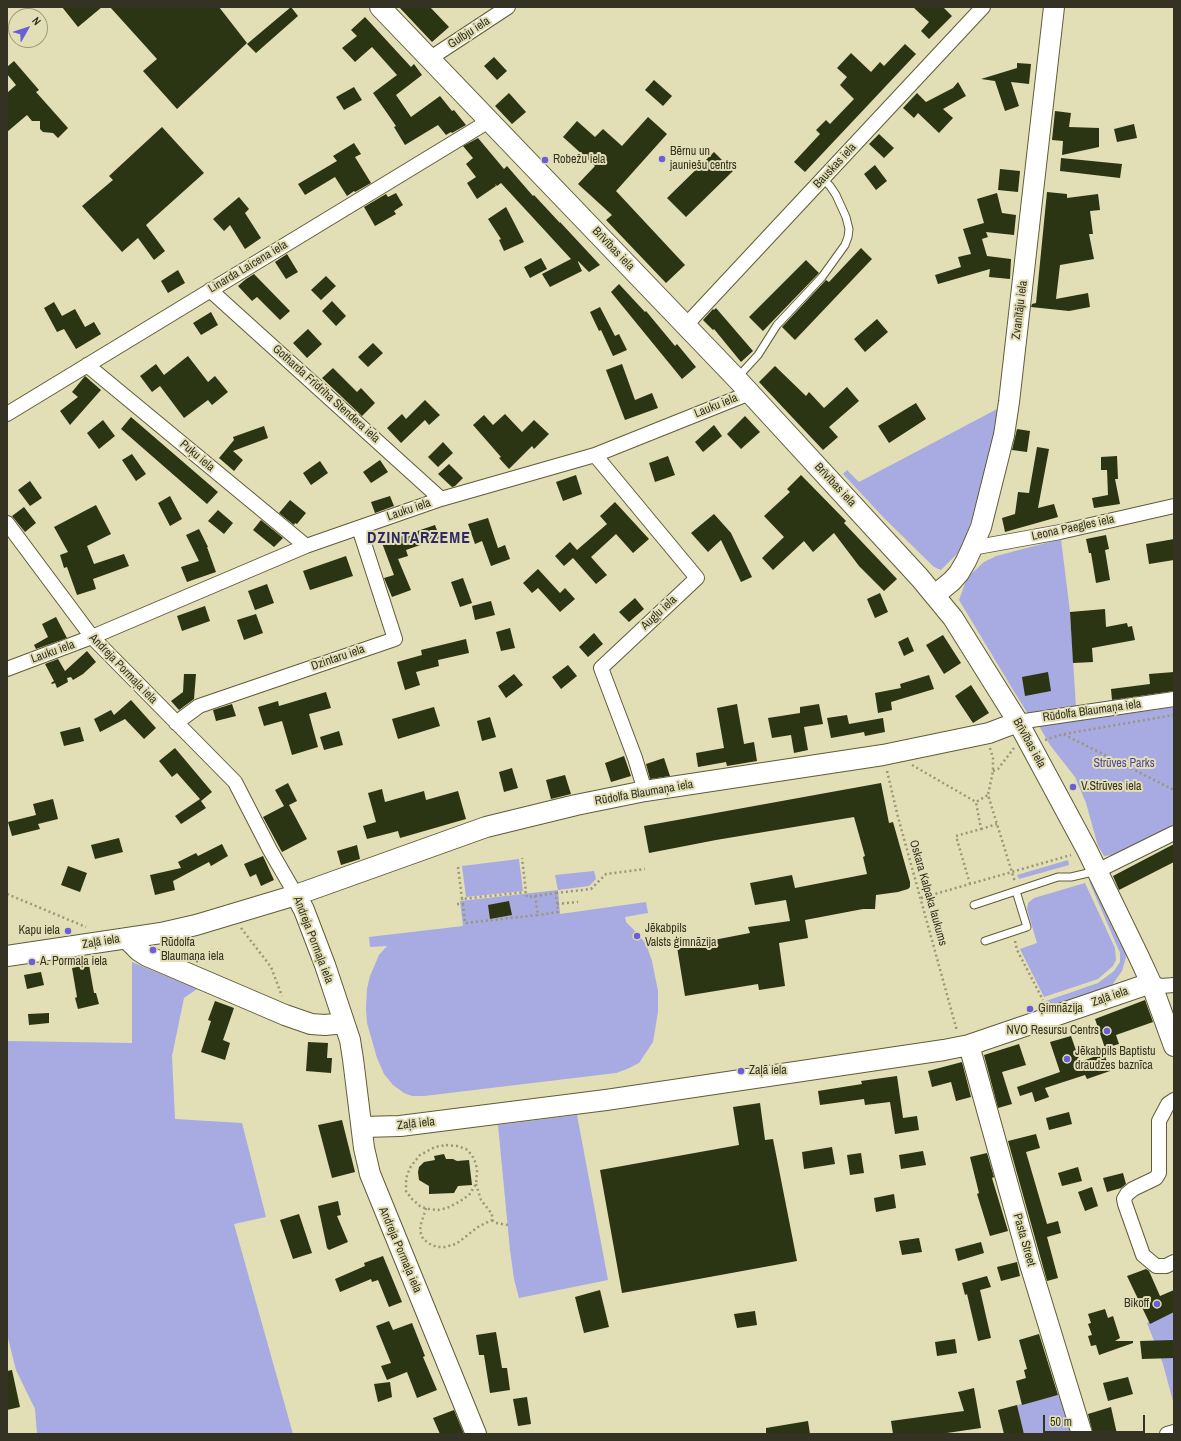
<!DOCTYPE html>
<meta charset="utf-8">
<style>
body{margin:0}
#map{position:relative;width:1181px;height:1441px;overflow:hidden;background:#e2deb5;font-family:"Archivo Narrow",sans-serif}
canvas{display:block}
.frame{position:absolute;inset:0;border:8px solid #343323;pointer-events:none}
.north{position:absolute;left:8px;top:8px;width:40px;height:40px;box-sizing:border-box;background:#e2deb5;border:1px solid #9c9a7b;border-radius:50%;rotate:51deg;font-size:11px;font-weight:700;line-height:16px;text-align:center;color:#343323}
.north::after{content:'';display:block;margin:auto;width:14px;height:18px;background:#6a5fd9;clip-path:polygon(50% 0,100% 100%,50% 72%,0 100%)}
.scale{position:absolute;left:1043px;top:1415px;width:102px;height:18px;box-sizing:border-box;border:2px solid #343323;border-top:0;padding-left:5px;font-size:12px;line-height:14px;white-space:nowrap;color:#343323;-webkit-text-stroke:3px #e2deb5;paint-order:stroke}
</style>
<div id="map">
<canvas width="1181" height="1441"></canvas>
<div class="frame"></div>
<div class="north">N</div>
<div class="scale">50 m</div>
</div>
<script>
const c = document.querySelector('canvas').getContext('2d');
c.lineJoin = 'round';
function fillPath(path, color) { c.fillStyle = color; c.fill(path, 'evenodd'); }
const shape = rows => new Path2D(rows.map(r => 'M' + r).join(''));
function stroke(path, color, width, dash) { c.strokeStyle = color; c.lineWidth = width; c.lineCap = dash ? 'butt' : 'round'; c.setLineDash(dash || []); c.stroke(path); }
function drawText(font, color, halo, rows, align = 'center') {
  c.font = font + ' "Archivo Narrow",sans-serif'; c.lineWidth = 4; c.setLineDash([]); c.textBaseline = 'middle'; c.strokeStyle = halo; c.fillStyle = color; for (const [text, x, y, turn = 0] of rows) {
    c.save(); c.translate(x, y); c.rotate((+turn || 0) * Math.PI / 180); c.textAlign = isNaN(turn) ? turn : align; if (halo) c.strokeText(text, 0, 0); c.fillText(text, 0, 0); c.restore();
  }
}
fillPath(shape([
 [999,408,994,428,995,432,982,487,962,549,941,570,934,567,884,518,843,474,847,470,859,482],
 [1061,539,1070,612,1076,708,1028,714,1015,693,959,600,966,581,971,574,984,562,996,556],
 [1174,707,1174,827,1112,855,1104,856,1098,846,1086,803,1075,777,1050,745,1039,726],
 [519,859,523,891,466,897,462,866],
 [1068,860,1069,865,1019,879,1017,875],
 [594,871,596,879,589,886,558,890,560,914,646,902,648,913,625,917,626,922,637,933,646,944,652,961,658,991,658,1012,653,1042,639,1063,627,1069,616,1073,424,1096,412,1096,404,1093,393,1085,384,1074,377,1058,367,1023,366,1008,367,989,370,976,379,955,387,946,370,947,369,937,463,926,460,901,558,890,555,875],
 [1089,881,1098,885,1124,941,1126,957,1122,971,1112,985,1100,992,1083,998,1041,1007,1040,1003,1098,983,1114,971,1120,962,1120,953],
 [1085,883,1115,948,1116,960,1113,966,1098,979,1044,997,1020,949,1037,943,1027,909,1028,903,1034,898],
 [132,962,197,989,184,998,172,1056,175,1119,242,1123,266,1217,234,1224,293,1434,37,1434,35,1409,16,1370,7,1334,7,1041,132,1043],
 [577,1115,608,1280,519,1298,514,1279,510,1250,498,1125],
 [1174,1310,1174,1405,1163,1364,1147,1323],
 [1059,1395,1071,1434,1024,1434,1017,1405]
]), '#a8aae2');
fillPath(shape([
 [62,7,102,7,78,27],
 [110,7,219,7,247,43,177,109,143,71,157,59],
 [291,7,298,16,256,53,247,44],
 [399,7,430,7,449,27,432,42],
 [913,7,943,7,952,16,929,39,921,31,929,22],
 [365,17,411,67,414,64,422,75,396,95,411,117,440,96,452,111,454,110,466,125,452,133,451,132,446,135,438,125,405,145,394,127,396,126,373,93,397,75,372,47,355,62,342,48,357,36,351,30],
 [905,44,916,54,805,172,794,162,820,134,816,130,826,120,830,124,854,99,840,85,847,77,837,68,851,53,871,72,880,62,884,66],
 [494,57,507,71,497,80,484,66],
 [14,61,39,90,36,92,68,128,58,138,53,133,43,132,40,129,40,121,32,121,27,115,7,132,7,93,16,85,7,74,7,67],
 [1017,63,1031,64,1029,84,1011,82,1019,106,1005,111,995,81,981,79,1017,68],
 [654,80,672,96,663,106,645,90],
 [958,82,966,96,943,109,953,118,939,133,918,113,914,118,903,108,917,93,926,102,953,88],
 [354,87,362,100,344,110,336,97],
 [509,93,526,112,512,124,495,106],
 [1055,111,1071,113,1069,127,1099,128,1099,147,1062,155,1063,141,1052,140],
 [648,117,667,134,616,191,685,265,666,283,606,220,612,215,578,184,595,166,563,137,577,121,595,137,603,129,622,146],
 [1134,124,1137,138,1117,142,1114,129],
 [162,127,204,173,146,225,165,251,154,260,138,238,122,252,82,206,113,180,109,176],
 [879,134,894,148,884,158,869,144],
 [478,138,504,169,507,166,533,196,534,195,560,223,560,222,600,265,589,272,578,261,578,262,582,271,550,287,542,274,571,259,501,183,497,186,495,184,496,186,477,199,467,183,476,177,466,164,473,158,463,146],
 [354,143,361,154,355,157,371,183,355,192,354,191,347,196,335,177,305,195,298,184,337,161,333,156],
 [714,152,733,171,686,217,667,198],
 [1061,158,1122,164,1120,178,1060,171],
 [875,165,887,181,876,190,864,174],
 [1000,169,1020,171,1018,192,998,190],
 [1047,192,1067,194,1067,198,1098,194,1100,210,1090,211,1093,234,1089,234,1094,259,1060,265,1056,299,1088,293,1090,307,1069,311,1031,307,1032,304,1036,303],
 [396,193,403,205,394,211,396,214,375,226,364,207,386,194,388,197],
 [997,193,1002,213,1016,215,1014,235,986,232,988,237,982,239,987,256,1011,259,1010,279,989,277,990,269,938,284,935,275,961,267,958,257,971,254,963,229,984,223,977,199],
 [239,197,249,209,245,213,261,238,245,249,230,225,224,231,213,219],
 [506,207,524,242,504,251,499,240,501,239,488,219],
 [861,248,872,259,795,340,782,327,826,280,829,282],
 [287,254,298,272,286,279,275,262],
 [541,258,547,269,530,278,524,267],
 [806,260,819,273,763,331,749,317],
 [178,270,185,283,168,293,161,281],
 [254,274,290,311,280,320,257,297,252,301,238,286,246,279],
 [326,276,336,286,321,300,311,290],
 [619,284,645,312,646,311,675,346,677,344,696,367,682,379,611,292],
 [332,301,346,316,336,326,322,311],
 [54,302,62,316,75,309,85,327,94,322,101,334,76,349,64,329,57,332,44,308],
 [600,307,615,336,619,334,627,350,613,356,601,330,599,331,590,312],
 [716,308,753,351,741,362,714,329,713,330,703,320,713,309,714,310],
 [211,312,218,325,201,335,193,323],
 [877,319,888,332,865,352,854,339],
 [308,329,322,344,307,358,293,343],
 [373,343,383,353,368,367,358,357],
 [188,356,208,382,215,376,228,392,212,405,208,400,184,418,160,386,152,392,140,376,156,364,164,375],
 [622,364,635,400,652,393,658,408,625,420,606,370],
 [775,366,806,396,809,392,824,408,847,387,859,401,829,427,838,437,823,450,759,382],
 [333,368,357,392,361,388,375,403,362,416,322,378],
 [85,376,101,390,70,425,60,411,78,397,72,392],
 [425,400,440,415,429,425,425,420,401,443,387,428,402,414,406,419],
 [916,403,926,419,889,443,878,426],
 [505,414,522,432,534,420,549,434,534,449,532,446,509,469,499,458,501,457,473,425,484,415,493,425],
 [745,416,760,432,741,449,727,434],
 [131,417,218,492,207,504,121,429],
 [103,420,115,436,99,449,87,433],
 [714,425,722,436,703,452,695,442],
 [264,426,268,438,233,451,243,460,234,471,219,458,234,440,233,437],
 [1017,429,1030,431,1027,452,1012,450],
 [443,442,453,453,438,467,428,457],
 [1037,447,1049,449,1038,508,1054,504,1058,517,1005,532,1002,518,1015,514,1018,492,1029,493],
 [132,454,146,474,136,481,122,460],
 [668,456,675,475,655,482,649,463],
 [1117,456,1118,479,1115,479,1120,504,1094,508,1092,498,1108,495,1107,470,1101,470,1101,457],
 [380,460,388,472,371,483,363,472],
 [320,461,328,473,311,485,303,473],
 [449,464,463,478,455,486,452,487,438,474],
 [576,475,582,494,563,501,556,482],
 [801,475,846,521,844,523,897,579,884,591,859,566,834,533,813,552,804,541,773,570,762,558,784,537,764,516,790,492,787,489],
 [30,481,42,498,30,506,18,490],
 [170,496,182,519,170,526,158,503],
 [390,496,394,506,375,513,371,502],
 [290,500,306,513,297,524,295,523,294,525,279,513],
 [615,502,649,539,633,553,616,534,591,557,607,575,596,584,573,558,564,566,555,556,570,542,577,550,607,524,600,516],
 [96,505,111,534,87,546,94,564,124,554,129,566,93,579,96,589,77,595,67,567,64,568,60,555,68,552,54,527],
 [24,507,36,523,25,532,12,516],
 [218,510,233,523,224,534,208,521],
 [714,514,731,533,752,577,741,582,721,540,708,552,691,533],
 [488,518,498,548,505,545,510,559,491,566,482,541,475,544,468,524],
 [261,520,283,538,274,547,253,530],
 [435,525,440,538,406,550,408,556,398,559,411,590,392,597,384,578,394,575,382,543],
 [199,529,208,547,207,547,216,572,187,582,181,567,199,561,186,535],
 [1106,535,1109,549,1105,550,1110,580,1096,583,1091,553,1089,553,1086,539],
 [1174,539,1174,560,1149,564,1146,544],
 [346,556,353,576,310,590,303,571],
 [538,569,560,593,565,588,575,599,560,612,538,588,532,593,523,583],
 [463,578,472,603,460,607,451,582],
 [267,584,274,603,255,610,248,591],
 [880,593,888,612,875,618,867,599],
 [635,598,644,609,629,622,619,612],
 [491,601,495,615,475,620,472,606],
 [205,606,210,621,182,631,177,616],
 [1105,609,1106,627,1127,623,1128,627,1132,626,1135,640,1092,648,1093,662,1073,663,1070,612],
 [256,614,263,633,244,640,237,620],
 [56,617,67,638,36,649,34,645,48,637,42,624],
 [510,628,515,648,501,651,496,632],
 [594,633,603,644,588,657,579,647],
 [943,635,961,663,944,674,926,645],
 [908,637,914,651,904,656,898,642],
 [466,639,469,653,438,660,439,666,416,672,420,685,405,690,397,662,422,655,421,650],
 [87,651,96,662,83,674,73,680,71,677,67,678,68,682,57,688,55,683,52,684,51,683,54,681,45,664,58,659,65,671],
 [568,665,577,676,561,689,552,677],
 [1048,672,1051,691,1025,696,1022,677],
 [1174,672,1174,691,1112,700,1111,689,1150,684,1149,674],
 [184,674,196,674,194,699,179,710,171,701,183,692],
 [514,674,523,685,506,698,498,686],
 [929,675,934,689,891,702,892,710,878,713,875,693,901,688,900,684],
 [971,685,989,713,973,723,955,696],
 [326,692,331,708,309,714,318,747,292,755,282,721,264,726,258,707,278,701,279,706],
 [131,700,156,728,144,739,125,719,100,732,94,719,111,710,114,715],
 [232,704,236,716,216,721,213,710],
 [737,704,744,744,754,742,757,761,727,766,726,762,698,767,696,753,724,748,717,708],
 [819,704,823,724,804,727,808,750,794,753,791,735,772,738,768,718,800,713,800,707],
 [434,707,440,726,398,739,392,719],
 [847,715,849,724,883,718,885,732,865,736,864,732,831,738,827,718],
 [490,717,496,737,482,741,477,721],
 [80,727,84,741,64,746,60,732],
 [339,731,343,745,324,750,320,737],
 [175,748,212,792,201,801,206,808,181,824,175,816,200,799,177,773,172,777,159,761],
 [624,756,631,776,611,782,605,763],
 [664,758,670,776,650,779,646,764],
 [512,768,518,788,504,792,499,772],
 [565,775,571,794,551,799,546,780],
 [288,783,297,801,289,805,307,839,282,852,263,817,284,806,275,790],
 [881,783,889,823,893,822,910,882,910,887,908,889,898,892,876,895,875,909,863,909,805,920,808,938,779,943,785,986,759,990,758,984,685,996,677,947,750,933,748,927,790,921,786,900,755,905,750,883,792,875,795,888,867,874,863,857,865,856,854,817,716,840,649,853,644,826],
 [382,789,385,802,424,791,426,800,458,791,466,819,400,838,398,831,367,839,363,826,376,822,368,793],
 [53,799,58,819,38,824,40,829,12,836,8,822,36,815,33,804],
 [119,838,123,852,95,859,91,845],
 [222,844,228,856,211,866,209,862,173,881,175,890,155,895,150,875,181,868,178,862,196,853,198,856],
 [1174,844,1174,862,1119,890,1113,876],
 [357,845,360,859,341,865,337,851],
 [263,856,274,880,261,886,256,874,250,877,244,864],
 [68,866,87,873,80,892,61,885],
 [509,901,512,915,490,919,488,905],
 [89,965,94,993,96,993,99,1004,78,1009,75,998,77,997,72,968],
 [41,972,44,985,27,989,24,975],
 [1145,1000,1153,1022,1116,1035,1119,1044,1105,1048,1095,1019],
 [215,1001,234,1008,223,1040,230,1043,225,1060,201,1052,211,1021,208,1020],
 [49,1013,49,1023,29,1025,28,1014],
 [1071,1036,1080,1062,1104,1053,1110,1071,1087,1079,1085,1075,1045,1088,1049,1097,1035,1102,1032,1092,1020,1096,1017,1087,1060,1072,1050,1042],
 [308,1042,328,1043,327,1058,332,1058,331,1073,306,1071],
 [1019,1044,1026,1065,1002,1072,1012,1104,998,1108,984,1055],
 [962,1062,971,1097,956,1101,951,1082,932,1087,928,1071],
 [897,1076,903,1118,917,1116,919,1130,895,1134,890,1102,865,1105,864,1099,820,1105,818,1091,862,1084,861,1081],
 [760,1103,765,1140,773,1139,797,1261,622,1293,600,1170,739,1145,733,1107],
 [1069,1112,1072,1124,1049,1130,1046,1118],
 [342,1120,355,1172,332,1178,318,1125],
 [1036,1134,1040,1148,1026,1152,1047,1224,1058,1221,1061,1233,1047,1237,1058,1278,1047,1281,1008,1141],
 [832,1147,835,1164,804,1169,802,1152],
 [923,1151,926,1165,901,1169,899,1155],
 [861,1153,864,1173,850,1175,847,1155],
 [987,1153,994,1177,992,1178,1008,1231,990,1236,977,1194,979,1193,970,1157],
 [444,1154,446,1159,453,1159,457,1161,469,1160,472,1185,458,1186,454,1193,429,1194,429,1186,419,1180,418,1172,419,1167,424,1162,435,1160,434,1156],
 [1078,1167,1082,1181,1062,1186,1058,1173],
 [1123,1173,1126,1184,1121,1188,1107,1192,1103,1178],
 [1092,1187,1098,1206,1085,1211,1078,1192],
 [894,1194,896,1208,876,1212,874,1198],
 [338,1201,341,1215,337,1216,348,1242,329,1250,327,1248,318,1206],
 [299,1214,312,1253,293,1259,280,1220],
 [919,1238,922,1252,902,1255,899,1241],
 [981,1242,984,1253,958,1261,955,1249],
 [383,1256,402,1302,389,1307,378,1280,372,1282,371,1279,340,1292,335,1279,365,1266,364,1263],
 [1017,1262,1020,1276,1001,1281,997,1267],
 [1146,1269,1149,1271,1160,1296,1174,1290,1174,1312,1150,1324,1127,1276],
 [987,1276,991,1287,980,1290,991,1338,978,1341,967,1294,965,1295,962,1283],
 [600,1290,609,1327,584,1333,575,1297],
 [1105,1309,1108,1318,1113,1316,1120,1338,1115,1341,1133,1341,1133,1343,1099,1355,1096,1345,1091,1346,1088,1336,1092,1335,1088,1324,1091,1323,1088,1314],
 [755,1311,757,1325,737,1328,734,1314],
 [389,1321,393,1330,412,1323,425,1356,423,1357,437,1390,417,1398,407,1372,387,1380,381,1366,391,1363,376,1326],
 [496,1332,502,1368,507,1368,510,1390,490,1393,484,1355,479,1355,476,1335],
 [1039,1334,1058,1395,1022,1405,1016,1381,1026,1378,1024,1370,1027,1369,1019,1340],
 [955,1339,957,1353,937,1356,935,1342],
 [1174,1340,1174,1358,1142,1359,1140,1341],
 [12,1370,20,1407,7,1410,7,1371],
 [1128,1377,1133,1394,1108,1401,1103,1383],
 [390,1382,392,1397,378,1402,374,1384],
 [974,1388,981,1428,940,1434,893,1434,891,1421,964,1411,958,1392],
 [527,1397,531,1424,518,1426,513,1399],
 [1017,1405,1024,1434,1004,1434,998,1410],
 [1111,1407,1117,1434,1093,1434,1088,1414],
 [454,1410,464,1434,440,1434,433,1418],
 [808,1421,810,1434,766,1434,766,1428]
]), '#2b3413');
const lane = shape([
 [737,378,758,355,777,325,822,277,845,245,848,237,849,229,846,217,836,195,830,186,823,179],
 [974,905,1058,877,1071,877,1097,871],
 [985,941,1027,927,1016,891]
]);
const street = shape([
 [429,59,508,7],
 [210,290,441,499],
 [686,325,983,7],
 [87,365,306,546],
 [7,414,489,121],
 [595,455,697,578,601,668,635,758,645,791],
 [7,523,92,637,235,782,270,850,296,895],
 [972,548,1060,532,1174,506],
 [7,669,92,637,306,546,441,499,595,455,750,393],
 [1018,722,1174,699],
 [176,723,199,706,395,639,359,528],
 [1097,871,1174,833],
 [1151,983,1161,986,1174,985],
 [1174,1100,1168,1104,1159,1121,1159,1173,1156,1178,1133,1189,1127,1194,1124,1199,1125,1204,1143,1255,1156,1266,1166,1266,1174,1262],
 [1167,1434,1174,1432]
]);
const secondary = shape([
 [380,7,737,379,920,578,953,618,1018,722,1087,850,1139,957,1151,983,1174,1046],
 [935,595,952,581,959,573,966,561,972,548,981,527,1004,435,1009,402,1054,7],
 [296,895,304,910,325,965,350,1040,353,1059,364,1148,370,1174,476,1434],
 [126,938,139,951,147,956,285,1015,311,1024,325,1025,344,1023],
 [7,956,161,933,196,925,296,895,486,827,576,805,645,791,883,755,989,733,1018,722],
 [969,1045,1029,1261,1082,1434],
 [362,1127,400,1126,606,1100,944,1050,969,1045,1151,983]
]);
stroke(lane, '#5f5c37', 9);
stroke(street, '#5f5c37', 16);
stroke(secondary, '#5f5c37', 22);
stroke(shape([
 [1064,734,1174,715],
 [1045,740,1063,734,1174,790],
 [990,748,993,758,993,771,988,795,1015,882],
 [912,765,976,802,988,795],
 [887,771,898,817,957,1031],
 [993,771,998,769,1014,748],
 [981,829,997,824],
 [458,867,462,899,526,892,522,858],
 [970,884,956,836,981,829,976,802],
 [556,893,591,889,606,874,645,869],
 [7,894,86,927],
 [535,896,556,893,558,912,538,915],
 [921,898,1071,855],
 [457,904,463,904,462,899],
 [463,904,465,923,538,915,535,896,527,897,526,892],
 [557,904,578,902],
 [241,928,271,967,282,996],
 [1015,941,1017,950,1043,1000],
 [446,1145,457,1146,466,1149,472,1155,476,1164,477,1171,476,1184,469,1195,459,1202,447,1208,438,1210,429,1209,421,1207,412,1199,406,1191,406,1182,407,1175,411,1166,420,1155,435,1147,446,1145],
 [426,1208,421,1224,420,1231,423,1239,430,1244,437,1247,445,1247,456,1244,478,1227,492,1220,492,1214,481,1200,476,1184],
 [492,1220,496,1223,508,1225]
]), '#999778', 2.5, [2, 3]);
stroke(lane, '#fff', 7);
stroke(street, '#fff', 14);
stroke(secondary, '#fff', 20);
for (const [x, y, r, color] of [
 [662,159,4,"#6a5fd9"],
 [545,160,4,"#6a5fd9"],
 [1073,787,4,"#6a5fd9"],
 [68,931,4,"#6a5fd9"],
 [637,936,4,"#6a5fd9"],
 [153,950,4,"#6a5fd9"],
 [32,962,4,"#6a5fd9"],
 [1030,1009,4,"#6a5fd9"],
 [1107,1031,4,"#6a5fd9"],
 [1067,1059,4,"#6a5fd9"],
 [741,1071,4,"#6a5fd9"],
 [1157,1304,4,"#6a5fd9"]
]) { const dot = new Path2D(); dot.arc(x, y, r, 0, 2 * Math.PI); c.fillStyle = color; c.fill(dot); stroke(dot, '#e2deb5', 1.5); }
drawText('12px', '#343323', '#e2deb5', [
 ["Gulbju iela",469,33,-33],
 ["Bauskas iela",835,166,-47],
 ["Brīvības iela",613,249,46],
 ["Linarda Laicena iela",248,267,-31],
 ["Zvanītāju iela",1020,310,-83],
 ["Gotharda Frīdriha Stendera iela",326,394,42],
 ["Lauku iela",716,406,-22],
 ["Puķu iela",197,456,40],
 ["Brīvības iela",835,485,47],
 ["Lauku iela",409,510,-19],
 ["Leona Paegles iela",1073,528,-12],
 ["Augļu iela",659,613,-43],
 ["Lauku iela",53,652,-20],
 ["Dzintaru iela",338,658,-19],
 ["Andreja Pormaļa iela",123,669,46],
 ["Rūdolfa Blaumaņa iela",1092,711,-8],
 ["Brīvības iela",1029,743,61],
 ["Rūdolfa Blaumaņa iela",644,793,-10],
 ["Oskara Kalpaka laukums",928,893,74],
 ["Andreja Pormaļa iela",313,940,69],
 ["Zaļā iela",101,942,-9],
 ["Zaļā iela",1110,997,-19],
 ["Zaļā iela",416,1124,-6],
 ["Pasta Street",1024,1240,74],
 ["Andreja Pormaļa iela",400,1250,67]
]);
drawText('12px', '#343323', '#e2deb5', [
 ["Bērnu un",670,152],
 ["jauniešu centrs",670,166],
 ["Robežu iela",553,160],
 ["V.Strūves iela",1081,787],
 ["Jēkabpils",645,929],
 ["Valsts ģimnāzija",645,943],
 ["Kapu iela",60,931,"right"],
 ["Rūdolfa",161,943],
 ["Blaumaņa iela",161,957],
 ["A. Pormaļa iela",40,962],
 ["Ģimnāzija",1038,1009],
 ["NVO Resursu Centrs",1099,1031,"right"],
 ["Jēkabpils Baptistu",1075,1052],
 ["draudzes baznīca",1075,1066],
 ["Zaļā iela",749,1071],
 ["Bikoff",1149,1304,"right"]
], 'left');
drawText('12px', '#4d479c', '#e2deb5', [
 ["Strūves Parks",1124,764]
]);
c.letterSpacing = '1px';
drawText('bold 16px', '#2e2964', '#e2deb5', [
 ["DZINTARZEME",419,539]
]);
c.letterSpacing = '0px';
</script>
